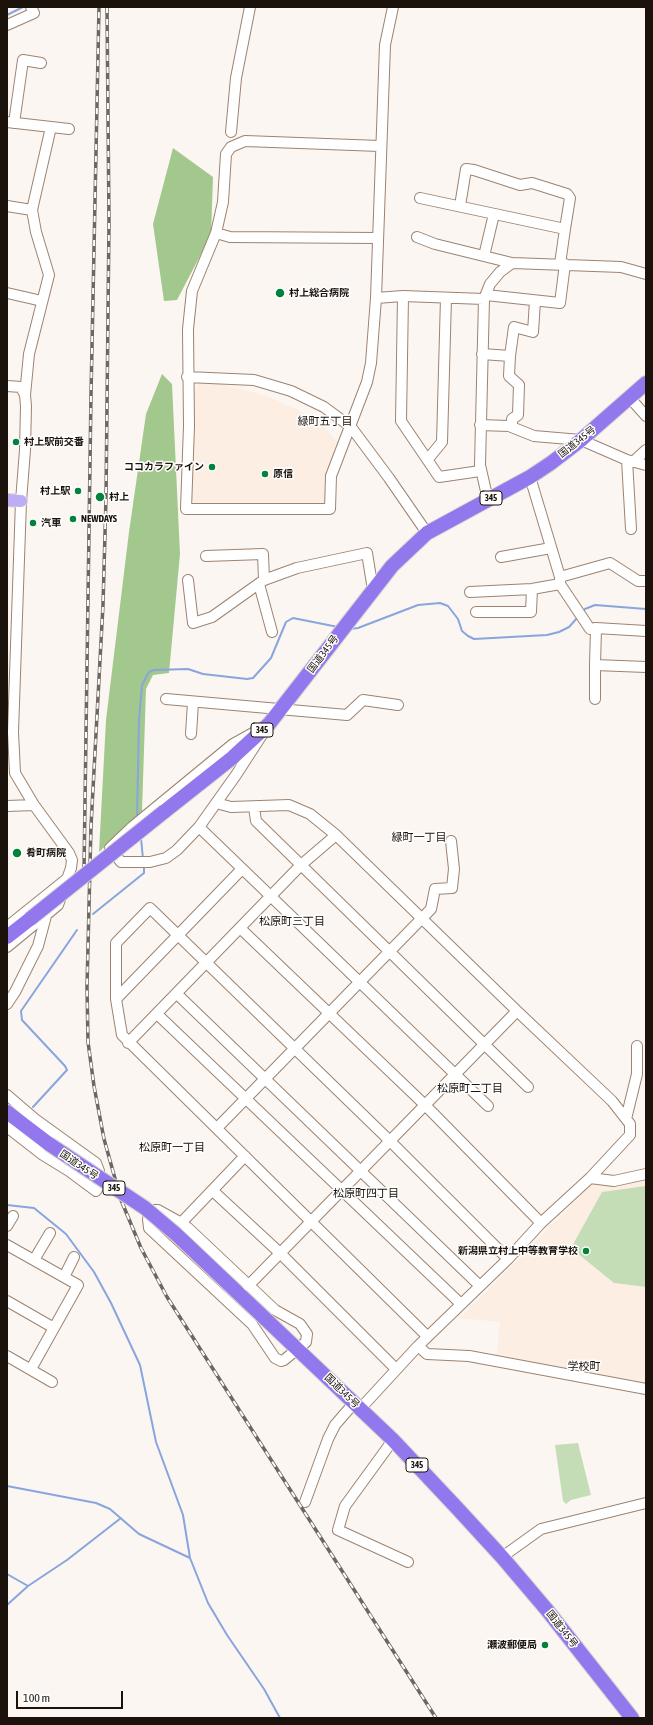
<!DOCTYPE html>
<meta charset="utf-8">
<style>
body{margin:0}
#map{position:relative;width:653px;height:1725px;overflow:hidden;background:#fcf6f2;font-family:"Asap Condensed",sans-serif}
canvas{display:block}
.frame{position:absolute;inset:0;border:8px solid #1b120b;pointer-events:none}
.scale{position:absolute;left:16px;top:1691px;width:107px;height:18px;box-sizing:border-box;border:2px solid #1b120b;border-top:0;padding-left:5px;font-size:12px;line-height:14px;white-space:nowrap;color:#1b120b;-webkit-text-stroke:3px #fff;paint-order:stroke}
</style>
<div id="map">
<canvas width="653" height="1725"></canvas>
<div class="frame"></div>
<div class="scale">100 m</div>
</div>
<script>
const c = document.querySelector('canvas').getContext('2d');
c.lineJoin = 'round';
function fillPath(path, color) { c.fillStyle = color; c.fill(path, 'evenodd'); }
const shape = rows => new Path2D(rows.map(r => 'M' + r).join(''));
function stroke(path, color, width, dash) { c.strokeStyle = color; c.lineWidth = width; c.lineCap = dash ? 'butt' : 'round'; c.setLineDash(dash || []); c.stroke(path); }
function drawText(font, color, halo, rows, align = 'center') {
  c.font = font + ' "Asap Condensed","Noto Sans JP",sans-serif'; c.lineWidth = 3; c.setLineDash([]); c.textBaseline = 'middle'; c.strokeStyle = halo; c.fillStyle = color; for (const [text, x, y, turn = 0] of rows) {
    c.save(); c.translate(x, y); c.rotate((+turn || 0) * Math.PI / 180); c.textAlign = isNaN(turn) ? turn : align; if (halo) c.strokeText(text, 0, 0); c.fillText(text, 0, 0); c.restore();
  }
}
fillPath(shape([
 [217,383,267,396,296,409,323,425,338,443,326,503,323,506,195,503,191,499,195,388,198,384],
 [646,1176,646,1386,496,1360,500,1322,460,1318,594,1182]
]), '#fceee3');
fillPath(shape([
 [646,1186,646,1287,614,1283,571,1248,602,1192],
 [578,1443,591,1495,571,1500,566,1504,563,1501,555,1445]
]), '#c4ddb7');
fillPath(shape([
 [173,148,213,177,211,235,177,300,164,301,153,224],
 [162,374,172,384,180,554,169,673,153,675,146,689,142,811,99,852,106,720,129,532,146,414]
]), '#a2c88d');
stroke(shape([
 [7,15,23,7],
 [582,612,585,609,595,605,646,609],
 [350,629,358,628,418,605,440,603,448,606,458,619,462,631,468,636,474,639,547,635,559,632,569,627,578,617],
 [137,818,139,720,142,685,149,672,154,670,188,669,203,674,247,679,253,678,271,658,286,622,293,618,338,627],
 [141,838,143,859],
 [93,914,144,873,144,866],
 [33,1107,67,1070,65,1066,22,1020,21,1011,77,930],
 [7,1205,34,1208,66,1234,94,1272,111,1303,140,1365,156,1442,183,1515,190,1558,208,1603,227,1635,264,1689,280,1718],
 [7,1486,96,1503,110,1509,139,1534,190,1558],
 [7,1574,28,1586],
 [7,1605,28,1586,67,1560,121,1518]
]), '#88a5de', 2);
const minor = shape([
 [7,25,34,13,31,7],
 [7,122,69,129],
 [14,123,23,60,41,63],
 [231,132,236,78,250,7],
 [380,146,245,141,231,147,226,154,223,202,216,233,192,291,188,329,189,426,186,509,330,509,331,476,367,382,371,363,376,298,385,45,393,7],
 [420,198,565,229,560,264],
 [7,206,32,210],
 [460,206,466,169,474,170,520,185,532,183,567,194,570,198,565,229],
 [216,233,230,237,377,238],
 [417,237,435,244,512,263,621,267,646,274],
 [484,256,494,214],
 [7,293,42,301],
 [486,295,560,303,565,264],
 [403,296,401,421,439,477,480,471],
 [376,298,403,296,484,299,480,465,488,500],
 [484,299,490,284,500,272,512,263],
 [482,354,510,356,509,376,519,385,518,415,512,419,512,427],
 [510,356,514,327,533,332,535,301],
 [187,377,254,380,291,391,324,407,351,427,389,478,427,533],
 [7,386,21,387,25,395,26,406,25,450,21,501,13,732,15,773,34,805,69,853,72,860,71,868,58,905,7,947],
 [25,395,29,354,49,275,36,232,32,210,51,127],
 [630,398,646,416],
 [480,425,509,426,534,436,581,440,627,460,646,465],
 [428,459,442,442,446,298],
 [627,460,631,529],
 [633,462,646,450],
 [530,477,560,577,610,563,638,581,646,581],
 [206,556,263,554,264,580],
 [501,557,551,548],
 [560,577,560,584,590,629,596,628,595,665,646,667],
 [188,580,193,623,212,617,264,580,297,568,367,553,373,590],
 [259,584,272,632],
 [470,592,532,589,560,584],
 [476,612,531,612,532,589],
 [596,628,646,631],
 [595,665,595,699],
 [166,699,347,715,363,700,398,705],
 [269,724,236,775,199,827,177,850,166,858,150,862,121,862,110,848,132,827,233,744,269,724],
 [191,734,193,702],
 [216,803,231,807,289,805,310,814,336,835,517,1011,612,1101,630,1124,630,1135,590,1178,541,1223,508,1259,418,1346,360,1409],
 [7,806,34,805],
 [254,807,256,821,528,1087],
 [199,827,488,1106],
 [7,927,68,878],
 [240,928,425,1105,541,1223],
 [177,994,480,1286],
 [116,999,242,869],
 [7,1004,15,992,38,946,46,916],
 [157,1014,461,1304],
 [128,1043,301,865,336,835],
 [7,1095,35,1119,96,1163,99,1171,99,1186,96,1191,69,1171,43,1155,7,1127],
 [626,1119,637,1074,637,1046],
 [217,1128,431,909,435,889,452,888,454,869,451,841],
 [590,1178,614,1181,646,1174],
 [213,1191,280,1253,396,1369],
 [155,1210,158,1210,176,1220,188,1228,275,1310,300,1324,307,1334,306,1342,284,1360,281,1361,275,1358,252,1324,149,1228,148,1219,155,1210],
 [181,1223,245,1156],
 [7,1226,13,1216],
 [7,1245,78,1285,31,1369],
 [34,1260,50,1233],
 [64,1277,74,1257],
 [248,1286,517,1011],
 [7,1301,54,1328],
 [427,1336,122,1035,116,999,116,943,150,908,390,1141,508,1259],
 [418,1346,427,1354,469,1356,646,1389],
 [7,1356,52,1382],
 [393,1440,345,1506,338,1530,408,1562],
 [305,1502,328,1439,335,1425,354,1403],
 [502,1557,541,1529,646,1503]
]);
const major = shape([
 [7,500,21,501]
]);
const highway = shape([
 [165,811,232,758,269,724,392,566,427,533,530,477,551,463,581,440,646,383],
 [7,937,30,919],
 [7,1112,49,1144],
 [177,1235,393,1440,457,1508,502,1557,547,1610,632,1718]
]);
stroke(minor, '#9d8370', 12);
stroke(major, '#d6d4d3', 14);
stroke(highway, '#d6d4d3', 16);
stroke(minor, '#fff', 10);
stroke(major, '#beadf4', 12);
stroke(highway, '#9377ed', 14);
const rail = shape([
 [107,7,109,222,106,498,103,605,91,826,87,987,88,1042,94,1086,104,1139,121,1200,141,1248,167,1297,436,1718],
 [84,870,91,395,99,7]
]);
stroke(rail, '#6e6660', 3.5);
stroke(rail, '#fff', 2, [6]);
const highwayBridge = shape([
 [30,919,165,811],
 [49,1144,145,1208,177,1235]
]);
stroke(highwayBridge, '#d6d4d3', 16, []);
stroke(highwayBridge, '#9377ed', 14);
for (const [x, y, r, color] of [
 [280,293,5,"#02823b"],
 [16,442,4,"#02823b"],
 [212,467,4,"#02823b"],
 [265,474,4,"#02823b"],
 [78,491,4,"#02823b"],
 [100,497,5,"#02823b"],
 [73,519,4,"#02823b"],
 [33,523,4,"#02823b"],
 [17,853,5,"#02823b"],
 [586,1251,4,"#02823b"],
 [545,1645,4,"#02823b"]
]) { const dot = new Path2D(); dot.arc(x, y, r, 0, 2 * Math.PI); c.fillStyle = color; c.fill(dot); stroke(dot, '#fff', 1.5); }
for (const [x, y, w] of [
 [491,498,22],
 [262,730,22],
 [114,1188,22],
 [417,1465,22]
]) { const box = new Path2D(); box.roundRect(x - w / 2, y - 7, w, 14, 3); c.fillStyle = '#fff'; c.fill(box); stroke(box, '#1b120b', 1); }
drawText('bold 9px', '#1b120b', null, [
 ["345",491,498],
 ["345",262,730],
 ["345",114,1188],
 ["345",417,1465]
]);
drawText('bold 10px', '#1b120b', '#fff', [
 ["村上総合病院",289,293],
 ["村上駅前交番",24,442],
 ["ココカラファイン",204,467,"right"],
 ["原信",273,474],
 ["村上駅",70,491,"right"],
 ["村上",109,497],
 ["NEWDAYS",81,519],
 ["汽車",41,523],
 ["肴町病院",26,853],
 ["新潟県立村上中等教育学校",578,1251,"right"],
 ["瀬波郵便局",537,1645,"right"]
], 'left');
drawText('10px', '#1b120b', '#fff', [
 ["国道345号",577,442,-38],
 ["国道345号",323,654,-53],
 ["国道345号",79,1165,34],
 ["国道345号",342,1391,44],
 ["国道345号",562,1629,52]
]);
drawText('11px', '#1b120b', '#fff', [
 ["緑町五丁目",325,422],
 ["緑町一丁目",419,838],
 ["松原町三丁目",292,922],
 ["松原町二丁目",470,1089],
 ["松原町一丁目",172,1148],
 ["松原町四丁目",366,1194],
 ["学校町",584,1367]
]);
</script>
